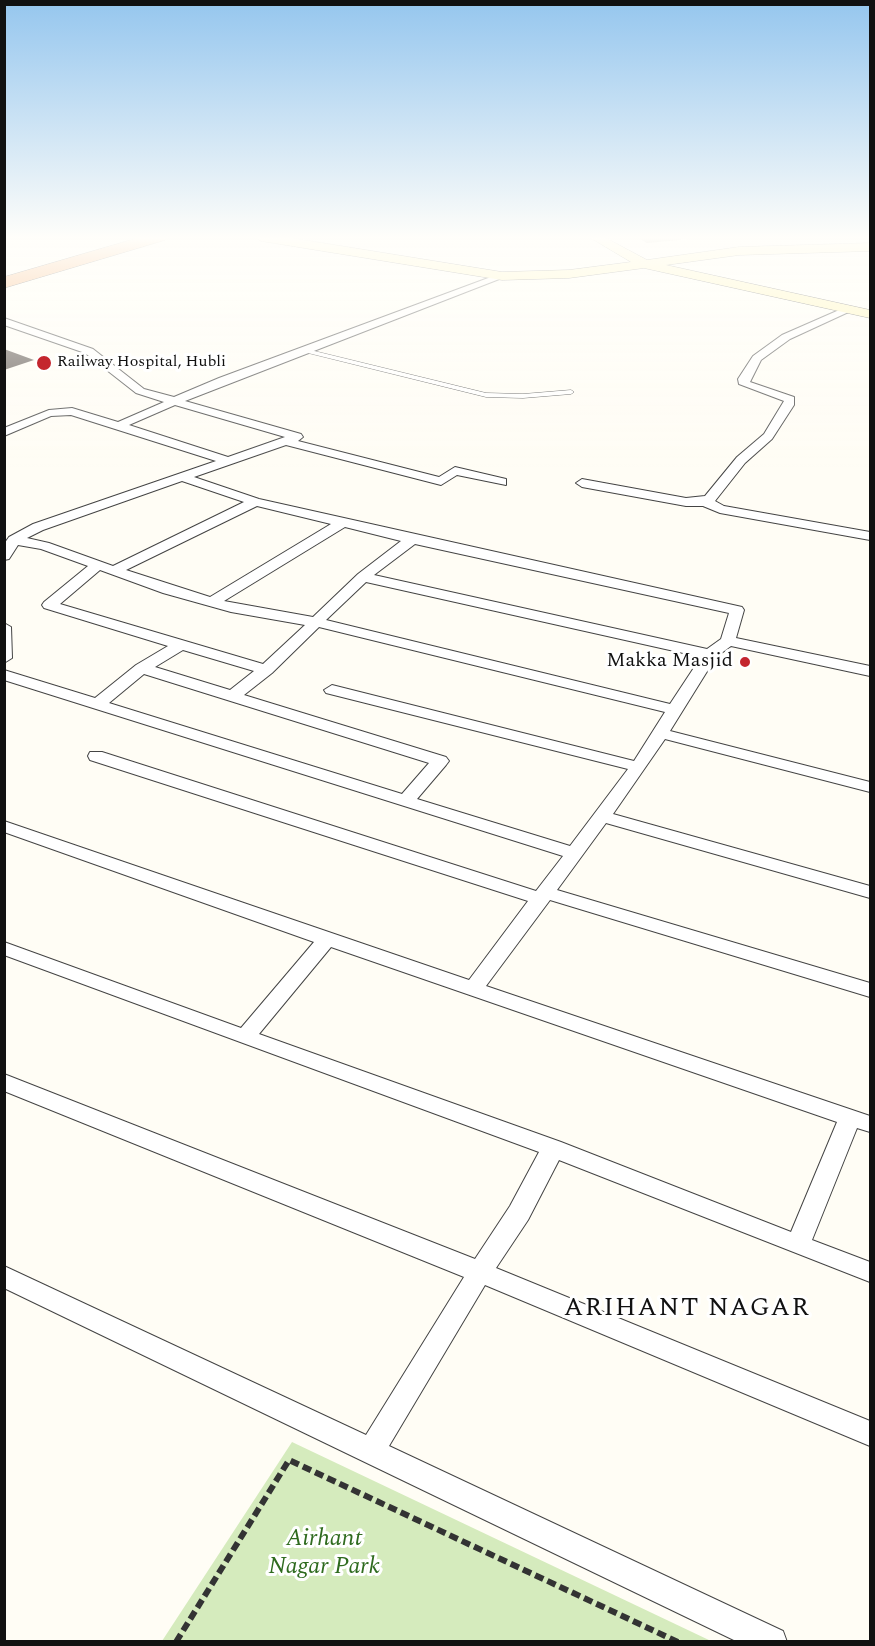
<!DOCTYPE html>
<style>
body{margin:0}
#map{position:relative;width:875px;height:1646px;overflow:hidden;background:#fffdf5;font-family:Spectral,serif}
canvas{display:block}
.frame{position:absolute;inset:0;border:6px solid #111;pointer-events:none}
</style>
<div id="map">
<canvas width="875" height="1646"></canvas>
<div class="frame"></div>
</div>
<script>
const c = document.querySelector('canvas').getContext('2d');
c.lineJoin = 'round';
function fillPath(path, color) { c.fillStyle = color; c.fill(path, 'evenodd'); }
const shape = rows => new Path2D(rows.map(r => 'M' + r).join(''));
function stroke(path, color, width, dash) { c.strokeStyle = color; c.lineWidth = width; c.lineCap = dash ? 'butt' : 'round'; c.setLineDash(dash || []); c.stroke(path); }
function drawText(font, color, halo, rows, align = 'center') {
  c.font = font + ' Spectral,serif'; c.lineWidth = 6; c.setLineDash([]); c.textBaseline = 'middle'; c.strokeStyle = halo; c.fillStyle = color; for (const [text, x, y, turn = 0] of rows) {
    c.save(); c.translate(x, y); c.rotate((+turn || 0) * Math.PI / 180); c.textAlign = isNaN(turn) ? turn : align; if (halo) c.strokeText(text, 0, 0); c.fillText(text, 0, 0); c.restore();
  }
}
fillPath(shape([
 [292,1442,711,1641,162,1641]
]), '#d5ebbd');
fillPath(shape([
 [637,237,688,237,688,239,647,243],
 [4,349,34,360,4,370]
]), '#5a524d');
const lane = shape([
 [302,348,486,393,523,394,571,390,574,392,571,394,523,398,486,397,300,351,300,349,302,348]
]);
const street = shape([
 [499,274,507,276,185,401,301,434,303,437,298,441,439,477,455,467,506,479,506,485,457,475,441,485,286,445,194,477,259,499,742,607,744,610,736,638,870,666,870,676,731,646,716,657,670,731,870,782,870,792,665,739,613,814,870,886,870,898,606,823,557,890,870,983,870,997,550,900,486,986,870,1116,870,1132,857,1128,812,1240,870,1262,870,1282,559,1160,528,1220,496,1268,870,1421,870,1446,485,1285,389,1446,783,1631,787,1642,738,1642,4,1288,4,1266,366,1435,464,1277,4,1091,4,1074,475,1259,510,1206,539,1152,4,955,4,942,241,1028,314,942,4,832,4,821,469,980,528,901,90,760,88,756,90,752,102,752,536,891,563,856,4,680,4,670,95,698,136,665,168,646,44,608,42,605,44,602,88,566,41,549,18,545,9,559,4,560,4,544,9,537,33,524,216,461,71,415,51,416,4,436,4,428,49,410,72,408,118,422,164,402,136,393,85,353,4,325,4,318,93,349,144,389,174,397,219,378,499,274],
 [175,405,285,437,228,457,129,425,175,405],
 [182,481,244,502,113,566,49,543,27,538,43,530,182,481],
 [257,506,331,524,210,597,126,570,257,506],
 [345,527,401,541,358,574,313,617,224,601,345,527],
 [415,544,729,613,721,639,707,649,374,575,415,544],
 [100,570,163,593,231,612,305,625,263,664,60,604,100,570],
 [366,582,701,657,670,704,326,620,366,582],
 [319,627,665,712,634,761,332,685,324,690,326,693,628,769,570,846,417,799,446,765,449,761,446,757,244,695,272,673,319,627],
 [183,650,254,671,230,690,155,667,183,650],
 [144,674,429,763,402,794,109,703,144,674],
 [331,947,837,1122,791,1232,561,1142,259,1034,331,947],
 [846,307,855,309,790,339,761,360,750,382,794,397,794,405,772,439,745,463,715,501,724,506,870,532,870,540,720,513,703,506,686,506,582,487,576,483,582,479,686,498,705,496,737,457,764,434,784,401,739,384,738,379,753,356,782,335,846,307],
 [4,623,11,627,12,658,4,663,4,623]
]);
const secondary = shape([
 [255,237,285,237,502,272,569,270,631,262,589,237,604,237,647,260,739,247,870,243,870,251,739,255,666,265,870,310,870,318,644,268,569,278,502,280,261,241,255,237]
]);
const highway = shape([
 [141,237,167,237,165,240,4,288,4,277,141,237]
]);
stroke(lane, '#444', 1);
stroke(street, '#444', 2);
stroke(secondary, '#333', 1);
stroke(highway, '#222', 1);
stroke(shape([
 [176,1642,289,1460,678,1642]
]), '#333', 6, [9, 4.5]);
fillPath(lane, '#fff');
fillPath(street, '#fff');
fillPath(secondary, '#fff6b0');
fillPath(highway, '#f5a25d');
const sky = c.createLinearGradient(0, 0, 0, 467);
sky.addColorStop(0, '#95c6ee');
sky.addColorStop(0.51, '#fffefa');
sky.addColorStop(1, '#fffefa00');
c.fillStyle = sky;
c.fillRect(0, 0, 875, 467);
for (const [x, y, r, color] of [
 [44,363,8,"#c4262e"],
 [745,662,6,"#c4262e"]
]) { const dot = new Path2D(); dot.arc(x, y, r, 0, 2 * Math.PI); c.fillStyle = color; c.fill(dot); stroke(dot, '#fff', 2); }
drawText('16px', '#111', '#fff', [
 ["Railway Hospital, Hubli",57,363]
], 'left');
drawText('20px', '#111', '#fff', [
 ["Makka Masjid",733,662]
], 'right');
drawText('italic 24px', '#2f6b1f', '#fff', [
 ["Airhant",324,1540],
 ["Nagar Park",324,1568]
]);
c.letterSpacing = '1.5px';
drawText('26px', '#111', '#fff', [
 ["ARIHANT NAGAR",687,1310]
]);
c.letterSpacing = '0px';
</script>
